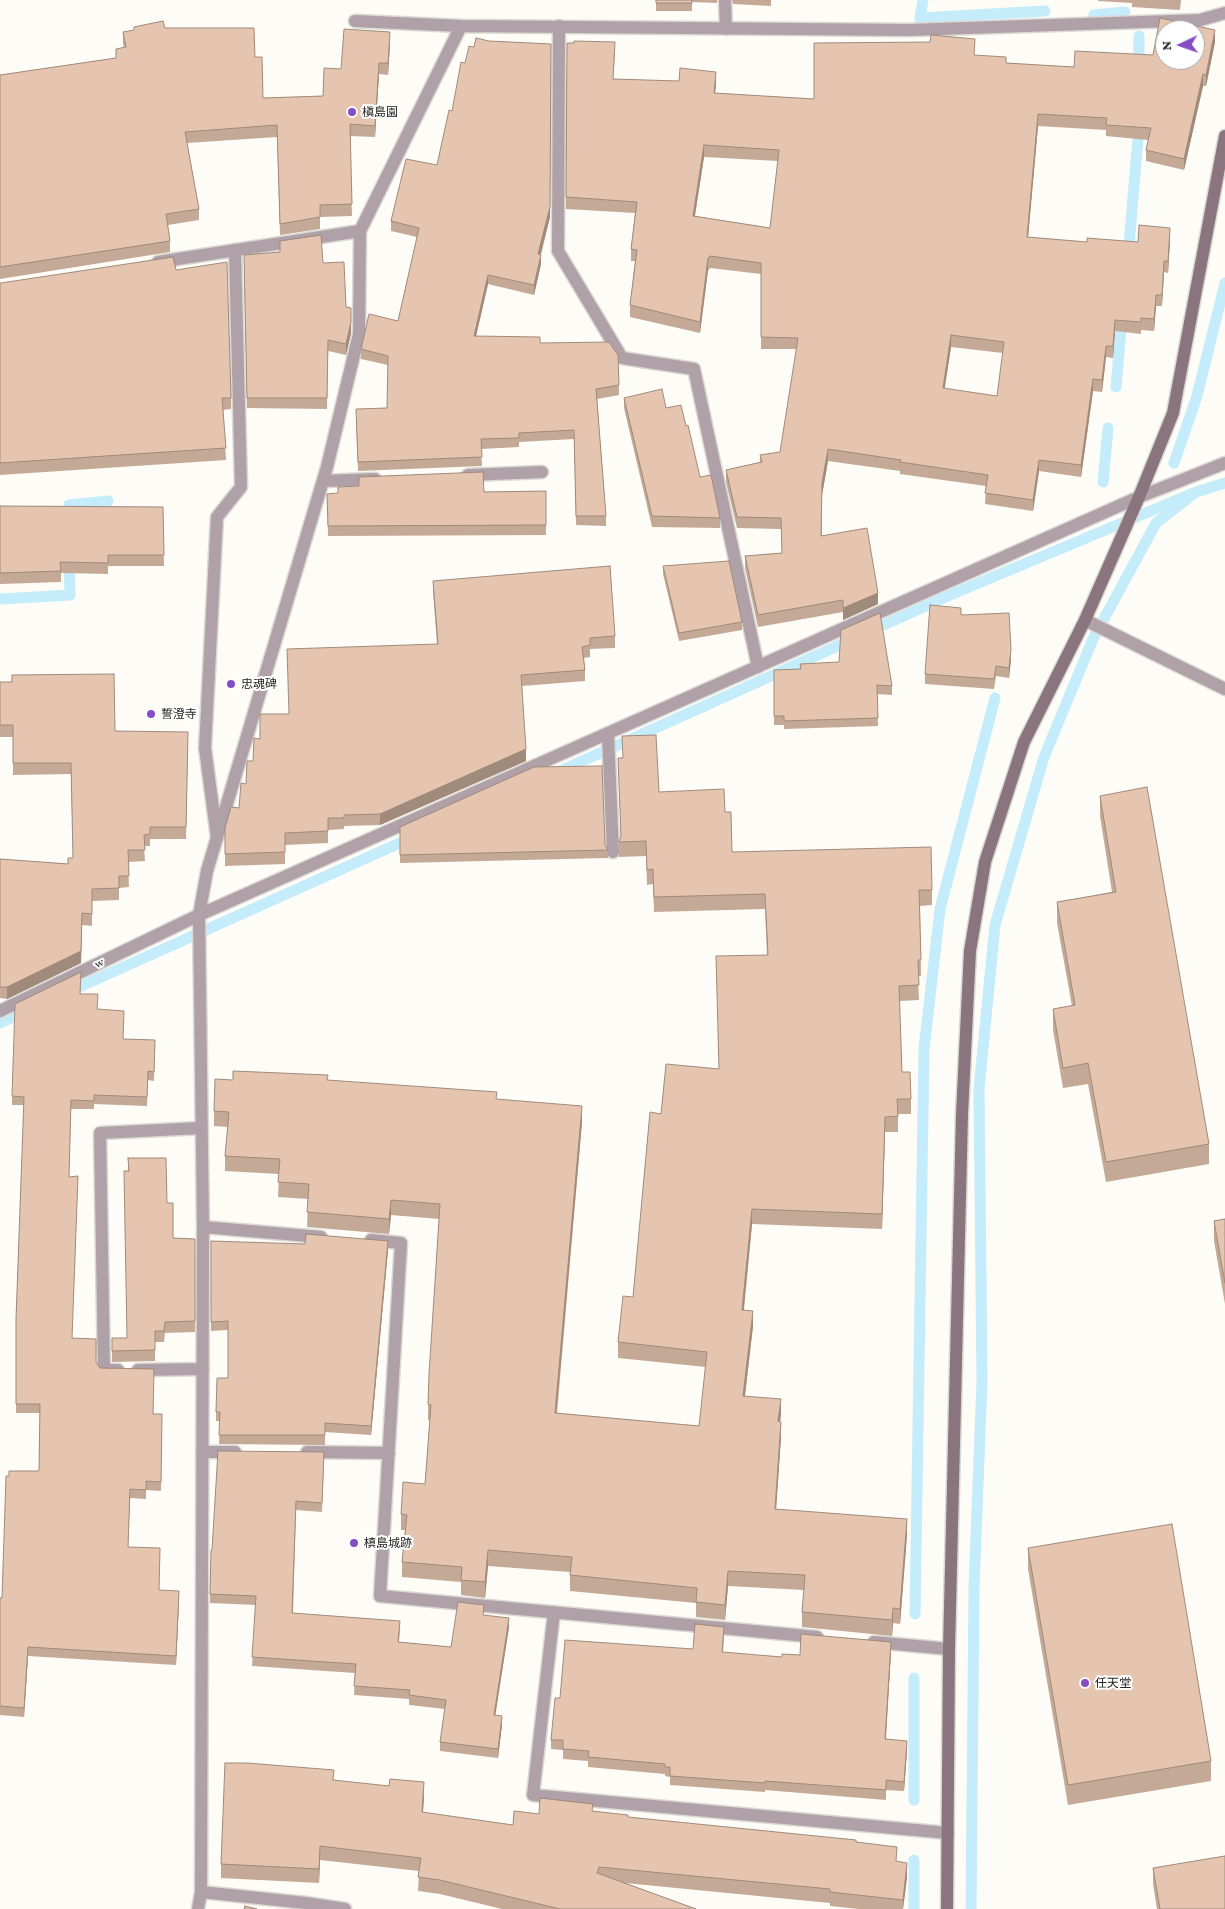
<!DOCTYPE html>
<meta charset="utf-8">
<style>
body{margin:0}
#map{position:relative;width:1225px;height:1909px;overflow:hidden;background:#fdfcf6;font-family:"Crimson Pro",serif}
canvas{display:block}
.north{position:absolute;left:1155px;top:20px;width:50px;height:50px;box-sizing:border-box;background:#fff;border:1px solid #a7a7a6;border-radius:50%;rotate:267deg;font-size:14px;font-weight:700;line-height:20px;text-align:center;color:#232220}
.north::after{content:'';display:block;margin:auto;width:18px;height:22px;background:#864ec5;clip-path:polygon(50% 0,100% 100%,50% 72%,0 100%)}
</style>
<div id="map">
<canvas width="1225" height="1909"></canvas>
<div class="north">N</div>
</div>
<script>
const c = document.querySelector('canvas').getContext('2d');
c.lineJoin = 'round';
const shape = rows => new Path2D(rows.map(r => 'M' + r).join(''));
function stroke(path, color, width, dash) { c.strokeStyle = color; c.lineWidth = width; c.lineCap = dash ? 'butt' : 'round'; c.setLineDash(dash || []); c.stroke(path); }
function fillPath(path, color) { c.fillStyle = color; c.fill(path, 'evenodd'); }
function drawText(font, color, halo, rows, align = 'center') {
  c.font = font + ' "Crimson Pro","Noto Sans JP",serif'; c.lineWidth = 4; c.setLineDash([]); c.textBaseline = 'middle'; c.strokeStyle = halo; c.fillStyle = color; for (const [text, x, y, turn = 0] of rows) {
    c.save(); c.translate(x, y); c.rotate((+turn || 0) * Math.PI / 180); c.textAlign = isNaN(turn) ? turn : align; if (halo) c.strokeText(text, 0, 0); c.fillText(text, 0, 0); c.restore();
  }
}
stroke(shape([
 [923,0,920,18,1045,11],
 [1094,15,1125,12],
 [1139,36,1139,70],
 [1128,257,1139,126],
 [1116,387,1122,317],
 [1174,463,1197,396,1225,283],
 [1103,482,1108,428],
 [69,521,69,505,108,501],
 [0,599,70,595,69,559],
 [868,632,950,595,1196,492,1225,483],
 [558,772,853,639],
 [68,992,413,837],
 [0,1023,28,1010],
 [915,1614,924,1049,940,909,995,698],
 [914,1800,914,1678],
 [914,1909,914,1860],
 [971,1909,974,1588,982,1381,979,1089,995,925,1044,757,1093,639,1156,523,1196,492]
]), '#c4ecfa', 11);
const lane = shape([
 [559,26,558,251,622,358,694,369,758,667],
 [1139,497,1225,463],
 [1085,620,1225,689],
 [608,734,613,852],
 [217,838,205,748,217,517,241,487,235,250],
 [0,1011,199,915]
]);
const street = shape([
 [725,0,726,29],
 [355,21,461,26],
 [158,262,360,231],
 [468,475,542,472],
 [323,481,375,479],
 [199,915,1139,497],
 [203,1227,321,1237],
 [371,1240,401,1243,380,1596,817,1637],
 [118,1370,104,1370,100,1133,201,1128],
 [138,1370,203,1369],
 [202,1452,235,1452],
 [307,1452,389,1453],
 [554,1612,533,1795,948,1833],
 [874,1642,949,1649],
 [201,1892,306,1903,345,1909],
 [198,1909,201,1892,203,1227,199,915,207,871,327,467,359,334,360,231,461,26,909,30,1200,20,1225,13]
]);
const secondary = shape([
 [947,1909,949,1649,962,1114,970,951,985,862,1024,742,1085,620,1139,497,1173,413,1225,136]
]);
stroke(lane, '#dad9d4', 15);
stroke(street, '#dad9d4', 15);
stroke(secondary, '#dad9d4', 15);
stroke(lane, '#b0a0a7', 12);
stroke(street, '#b0a0a7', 12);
stroke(secondary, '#8a747e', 12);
fillPath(shape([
 [656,0,717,0,717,3,692,2,692,11,656,11],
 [732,0,771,0,771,6,733,4],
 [1098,0,1181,0,1180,10,1132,7,1132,3,1098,1],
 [134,27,165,28,255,57,263,98,323,96,341,69,390,44,388,75,379,74,375,137,350,136,352,216,320,217,320,229,280,235,277,137,187,143,199,209,199,220,168,225,170,241,170,252,0,279,0,75,116,58,124,48,123,43,123,32,134,30],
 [1215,42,1206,86,1203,86,1184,170,1146,161,1146,150,1148,140,1106,136,1106,130,1038,126,1028,237,1087,242,1138,242,1170,240,1168,273,1164,272,1162,306,1156,306,1154,331,1141,330,1141,334,1115,331,1113,358,1106,357,1102,392,1093,391,1081,477,1039,471,1033,511,985,504,986,486,900,474,900,471,828,461,822,495,822,535,878,604,843,620,843,612,758,627,745,568,745,556,782,553,781,529,737,528,726,482,726,470,760,462,760,455,780,452,797,349,761,349,761,274,710,268,709,270,708,270,700,333,630,317,630,305,635,261,631,261,631,249,635,213,566,209,567,43,574,43,615,54,613,79,716,84,715,93,814,99,974,55,1006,63,1074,67,1153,55],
 [704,157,778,161,770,228,695,216],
 [951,347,1003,353,997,396,944,389],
 [550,217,541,255,541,264,534,295,488,284,476,336,540,343,618,355,619,395,597,399,606,516,606,526,576,525,574,439,519,442,519,447,481,449,482,466,358,471,356,418,387,408,388,365,361,359,361,349,398,321,417,237,391,231,391,221],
 [323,263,346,307,351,308,351,333,346,355,328,351,327,409,247,408,244,266],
 [176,270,231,398,231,409,223,410,226,460,0,475,0,283,1,283],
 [624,398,666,408,686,426,700,477,720,518,720,528,652,527,624,408],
 [546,491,546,535,328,536,327,494],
 [0,506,163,507,164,566,108,566,108,574,61,573,61,582,0,584],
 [663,566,742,622,742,630,679,641,663,574],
 [433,581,615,636,615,648,590,649,590,657,584,658,585,670,585,681,522,686,526,761,380,825,344,826,344,829,328,830,328,843,285,845,285,864,225,866,225,828,239,808,260,739,288,714,437,644,433,592],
 [961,615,1011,659,1009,678,996,676,994,689,925,684,925,674],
 [774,670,892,686,892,695,877,694,878,726,784,729,784,725,774,725],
 [0,682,115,731,188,744,186,839,150,839,150,846,144,846,145,861,128,862,129,887,119,888,119,900,92,901,92,926,82,925,81,963,7,999,0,998,0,859,68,864,73,858,71,774,13,775,13,737,0,737],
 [618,758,659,792,725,812,732,852,932,890,932,905,920,906,921,976,918,976,919,1000,899,1001,902,1072,911,1099,911,1114,898,1114,898,1132,885,1132,882,1229,752,1224,744,1310,753,1326,745,1396,781,1414,780,1422,781,1437,776,1509,907,1535,900,1624,893,1623,892,1636,802,1627,802,1612,804,1590,728,1586,725,1620,696,1617,696,1603,570,1591,570,1572,488,1566,485,1598,461,1595,461,1582,402,1577,402,1562,405,1530,401,1530,401,1514,425,1484,430,1420,428,1420,428,1404,439,1219,391,1215,389,1234,307,1227,308,1199,278,1197,279,1174,225,1171,225,1156,228,1127,214,1126,214,1111,233,1080,328,1080,497,1099,582,1122,557,1413,699,1426,706,1367,618,1358,618,1342,633,1297,661,1114,719,1069,767,955,765,909,654,912,653,884,647,885,646,856,619,857,619,842,621,838],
 [1100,796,1209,1144,1209,1164,1106,1182,1088,1084,1063,1088,1053,1030,1053,1009,1072,1006,1057,923,1057,902,1112,892,1100,816],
 [400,827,605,845,608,850,608,858,400,863],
 [81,994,97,1009,123,1039,155,1040,154,1081,148,1080,147,1106,94,1104,94,1109,71,1109,69,1177,72,1338,96,1362,100,1368,154,1414,162,1414,161,1491,146,1490,146,1499,130,1498,128,1547,159,1590,179,1600,176,1665,28,1656,24,1717,0,1715,0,1598,2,1598,39,1471,40,1413,16,1413,16,1319,24,1105,12,1105,12,1096],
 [128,1158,167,1203,173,1238,195,1239,195,1332,165,1333,164,1342,155,1342,155,1361,112,1362,112,1338,127,1338],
 [1225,1219,1225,1304,1214,1241,1214,1221],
 [211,1241,388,1250,371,1435,325,1432,325,1445,219,1444,220,1421,216,1421,216,1412,228,1378,228,1330,211,1331],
 [324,1461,322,1512,296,1510,293,1613,400,1630,399,1642,451,1647,484,1615,509,1627,495,1715,502,1725,498,1758,440,1751,440,1742,445,1709,409,1705,409,1699,354,1695,355,1673,252,1666,256,1605,210,1603,211,1550,212,1550],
 [1028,1548,1211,1761,1211,1781,1068,1805,1028,1569],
 [724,1636,723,1653,782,1657,800,1655,891,1652,886,1739,907,1750,904,1791,886,1790,886,1800,765,1790,765,1792,670,1785,670,1777,665,1776,665,1774,588,1767,588,1761,563,1759,563,1750,551,1749,551,1740,560,1698,693,1649],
 [334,1780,424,1796,423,1813,513,1825,539,1814,593,1811,628,1817,856,1842,897,1861,907,1877,903,1909,859,1909,830,1906,830,1903,625,1883,696,1909,502,1909,440,1894,418,1891,419,1871,320,1860,319,1883,221,1878,221,1864],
 [1153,1868,1225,1909,1157,1909,1153,1884]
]), '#c5a997');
fillPath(shape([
 [1215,30,1215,42,1206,86,1206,75],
 [390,32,390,44,388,75,388,63],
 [551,44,550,217,538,263,538,254],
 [379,63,379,74,375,137,375,126],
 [716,72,716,84,714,104,714,93],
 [1203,74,1203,86,1184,170,1184,159],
 [1038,114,1038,126,1027,249,1027,237],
 [704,145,704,157,693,227,693,216],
 [1170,228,1170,240,1168,273,1168,261],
 [541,255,541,264,534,295,534,285],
 [708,258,708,270,700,333,700,322],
 [1164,261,1164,272,1162,306,1162,295],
 [488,275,488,284,474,345,474,336],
 [1156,295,1156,306,1154,331,1154,319],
 [1115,320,1115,331,1113,358,1113,346],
 [351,322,351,333,346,355,346,344],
 [951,335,951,347,943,400,943,388],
 [1106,346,1106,357,1102,392,1102,380],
 [1093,379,1093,391,1081,477,1081,465],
 [828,449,828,461,822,495,822,483],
 [1039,460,1039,471,1033,511,1033,500],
 [878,593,878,604,843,620,843,608],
 [1011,649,1011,659,1009,678,1009,668],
 [526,749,526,761,380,825,380,814],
 [82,913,81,963,7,999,7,987],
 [582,1106,582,1122,555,1428,555,1413],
 [885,1117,885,1132,882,1229,882,1214],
 [391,1200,391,1215,389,1234,389,1219],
 [752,1209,752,1224,742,1325,742,1310],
 [388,1241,388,1250,371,1435,371,1426],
 [753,1311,753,1326,743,1411,743,1396],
 [781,1399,781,1414,778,1437,778,1421],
 [781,1422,781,1437,775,1525,775,1509],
 [907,1519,907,1535,900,1624,900,1609],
 [488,1550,488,1566,485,1598,485,1582],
 [728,1571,728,1586,725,1620,725,1605],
 [179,1591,179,1600,176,1665,176,1656],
 [893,1608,893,1623,892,1636,892,1620],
 [509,1618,509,1627,494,1724,494,1715],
 [891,1642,891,1652,885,1749,885,1739],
 [28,1647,28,1656,24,1717,24,1708],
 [502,1716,502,1725,498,1758,498,1749],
 [907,1741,907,1750,904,1791,904,1782],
 [424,1782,424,1796,422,1826,422,1812],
 [320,1846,320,1860,319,1883,319,1869],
 [907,1863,907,1877,903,1909,903,1900]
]), '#a08a7b');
const building = shape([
 [656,0,692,0,692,3,656,3,656,0],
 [1160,18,1215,30,1206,75,1203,74,1184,159,1146,150,1151,128,1106,125,1107,118,1038,114,1027,237,1087,242,1087,238,1138,242,1139,225,1170,228,1168,261,1164,261,1162,295,1156,295,1154,319,1141,318,1141,322,1115,320,1113,346,1106,346,1102,380,1093,379,1081,465,1039,460,1033,500,985,493,988,475,900,462,901,460,828,449,822,483,821,536,867,528,878,593,843,608,843,600,758,615,745,556,782,553,781,518,737,517,726,470,762,462,760,455,780,452,798,338,761,337,761,263,710,256,709,258,708,258,700,322,630,305,637,250,631,249,637,202,566,197,567,43,574,43,574,41,615,42,613,79,679,81,680,68,716,72,714,93,814,99,814,43,930,42,931,35,975,39,974,55,1006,57,1006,63,1074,67,1075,51,1153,55,1160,18],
 [1165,30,1195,30,1195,60,1165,60,1165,30],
 [704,145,779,150,770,228,693,216,704,145],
 [951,335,1004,342,997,396,943,388,951,335],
 [163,21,165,28,254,28,255,57,262,57,263,98,323,96,324,68,341,69,344,29,390,32,388,63,379,63,375,126,350,124,352,204,320,205,320,217,280,224,277,125,185,132,199,209,166,214,170,241,0,267,0,75,116,58,116,49,126,47,123,32,134,30,134,27,163,21],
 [476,38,489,41,551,44,550,207,538,254,541,255,534,285,488,275,474,336,540,337,540,343,609,342,618,355,619,385,596,389,606,516,576,516,574,430,519,433,519,438,481,439,482,457,358,462,356,409,387,408,388,356,361,349,369,314,398,321,419,228,391,221,406,159,437,165,449,110,452,111,461,62,465,63,469,46,474,47,476,38],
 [321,235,323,263,344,262,346,307,351,308,351,322,346,344,328,340,327,398,247,398,244,255,280,252,280,241,321,235],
 [173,257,176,270,227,262,231,398,222,398,226,448,0,463,0,283,1,283,173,257],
 [662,389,666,408,681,405,686,426,688,425,700,477,711,475,720,518,652,516,624,398,662,389],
 [483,472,484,492,546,491,546,525,328,526,327,494,338,493,338,487,359,486,359,477,483,472],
 [0,506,163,507,164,555,108,555,108,563,60,562,61,571,0,573,0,506],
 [729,561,742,622,679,633,663,566,729,561],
 [610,566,615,636,590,638,590,645,582,647,585,670,521,675,526,749,380,814,344,815,344,818,328,818,328,831,285,833,285,852,225,854,225,828,231,807,239,808,241,783,246,784,247,761,253,761,254,738,260,739,260,714,289,714,287,649,438,644,433,581,610,566],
 [930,605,961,608,961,615,1009,613,1011,649,1009,668,996,666,994,679,925,674,930,605],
 [880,613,892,686,877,685,878,718,784,721,784,716,774,716,774,670,801,669,800,664,839,662,841,630,880,613],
 [114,674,115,731,188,732,186,827,150,827,150,834,144,835,145,850,128,850,129,876,119,876,119,888,92,889,92,914,82,913,81,951,7,987,0,987,0,859,68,864,68,858,73,858,71,763,13,763,13,725,0,725,0,682,12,682,12,675,114,674],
 [656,735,659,792,724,789,725,812,731,812,732,852,931,847,932,890,919,890,921,960,918,960,919,985,899,986,902,1072,910,1072,911,1099,897,1099,898,1116,885,1117,882,1214,752,1209,742,1310,753,1311,743,1396,781,1399,778,1421,781,1422,775,1509,907,1519,900,1609,893,1608,892,1620,802,1612,805,1575,728,1571,725,1605,696,1602,697,1588,570,1575,572,1557,488,1550,485,1582,461,1580,462,1567,402,1562,407,1515,401,1514,403,1482,425,1484,431,1405,428,1404,429,1374,440,1204,391,1200,389,1219,307,1212,309,1184,278,1182,280,1159,225,1156,229,1112,214,1111,215,1079,233,1080,233,1071,328,1075,327,1080,497,1092,496,1099,582,1106,555,1413,699,1426,707,1352,618,1342,623,1296,633,1297,650,1112,661,1114,666,1064,719,1069,716,956,768,955,765,894,654,897,653,869,647,870,646,841,619,842,621,836,618,758,623,758,622,736,656,735],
 [602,766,605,845,608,850,400,855,400,827,534,767,602,766],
 [1147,787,1209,1144,1106,1162,1088,1063,1063,1068,1053,1009,1075,1005,1057,902,1116,892,1100,796,1147,787],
 [81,972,80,994,98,994,97,1009,124,1011,123,1039,155,1040,154,1072,148,1071,147,1097,94,1095,94,1101,71,1100,69,1177,78,1176,72,1338,96,1339,96,1362,100,1368,154,1369,153,1414,162,1414,161,1482,146,1481,146,1490,130,1489,128,1547,160,1548,159,1590,179,1591,176,1656,28,1647,24,1708,0,1706,0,1598,2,1598,6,1476,9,1476,9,1471,39,1471,40,1404,16,1404,16,1319,24,1097,12,1096,15,1004,81,972],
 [128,1158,166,1158,167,1203,173,1203,173,1238,195,1239,195,1321,165,1322,164,1331,155,1331,155,1350,112,1351,112,1338,127,1338,124,1171,129,1171,128,1158],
 [1225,1219,1225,1283,1214,1221,1225,1219],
 [306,1234,388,1241,371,1426,325,1423,325,1435,219,1435,220,1412,216,1412,217,1378,228,1378,228,1321,211,1322,211,1241,305,1244,306,1234],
 [218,1451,324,1452,322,1503,296,1501,292,1613,400,1621,398,1642,451,1647,458,1602,484,1605,483,1615,509,1618,494,1715,502,1716,498,1749,440,1742,446,1700,409,1695,410,1690,354,1686,356,1664,252,1657,256,1596,210,1594,211,1550,212,1550,218,1451],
 [1172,1524,1211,1761,1068,1785,1028,1548,1172,1524],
 [695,1624,724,1627,722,1652,782,1657,782,1654,800,1655,801,1634,891,1642,885,1739,907,1741,904,1782,886,1780,886,1790,765,1781,765,1783,670,1776,670,1767,665,1767,665,1764,588,1757,589,1751,563,1749,563,1740,551,1740,555,1698,560,1698,565,1640,693,1649,695,1624],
 [225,1763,247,1763,334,1770,333,1780,389,1786,390,1779,424,1782,422,1812,513,1825,514,1811,539,1814,540,1798,593,1804,592,1811,628,1815,628,1817,856,1840,856,1842,897,1847,896,1861,907,1863,903,1900,830,1892,830,1889,599,1867,597,1873,696,1909,560,1909,440,1880,418,1877,421,1858,320,1846,319,1869,221,1864,225,1763],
 [1225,1856,1225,1909,1160,1909,1153,1868,1225,1856],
 [245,1906,257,1909,244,1909,245,1906]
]);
fillPath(building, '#e5c5b0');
stroke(building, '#a08a7b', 1);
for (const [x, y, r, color] of [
 [352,112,5,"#864ec5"],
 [231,684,5,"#864ec5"],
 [151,714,5,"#864ec5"],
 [354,1543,5,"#864ec5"],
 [1085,1683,5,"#864ec5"]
]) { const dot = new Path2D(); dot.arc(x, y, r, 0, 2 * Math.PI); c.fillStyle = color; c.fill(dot); stroke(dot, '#fff', 2); }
drawText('12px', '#232220', '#fff', [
 ["槇島園",362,112],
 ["忠魂碑",241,684],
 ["誓澄寺",161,714],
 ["槙島城跡",364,1543],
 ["任天堂",1095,1683]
], 'left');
drawText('12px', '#232220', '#fff', [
 ["w",99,963,-26]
]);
</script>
